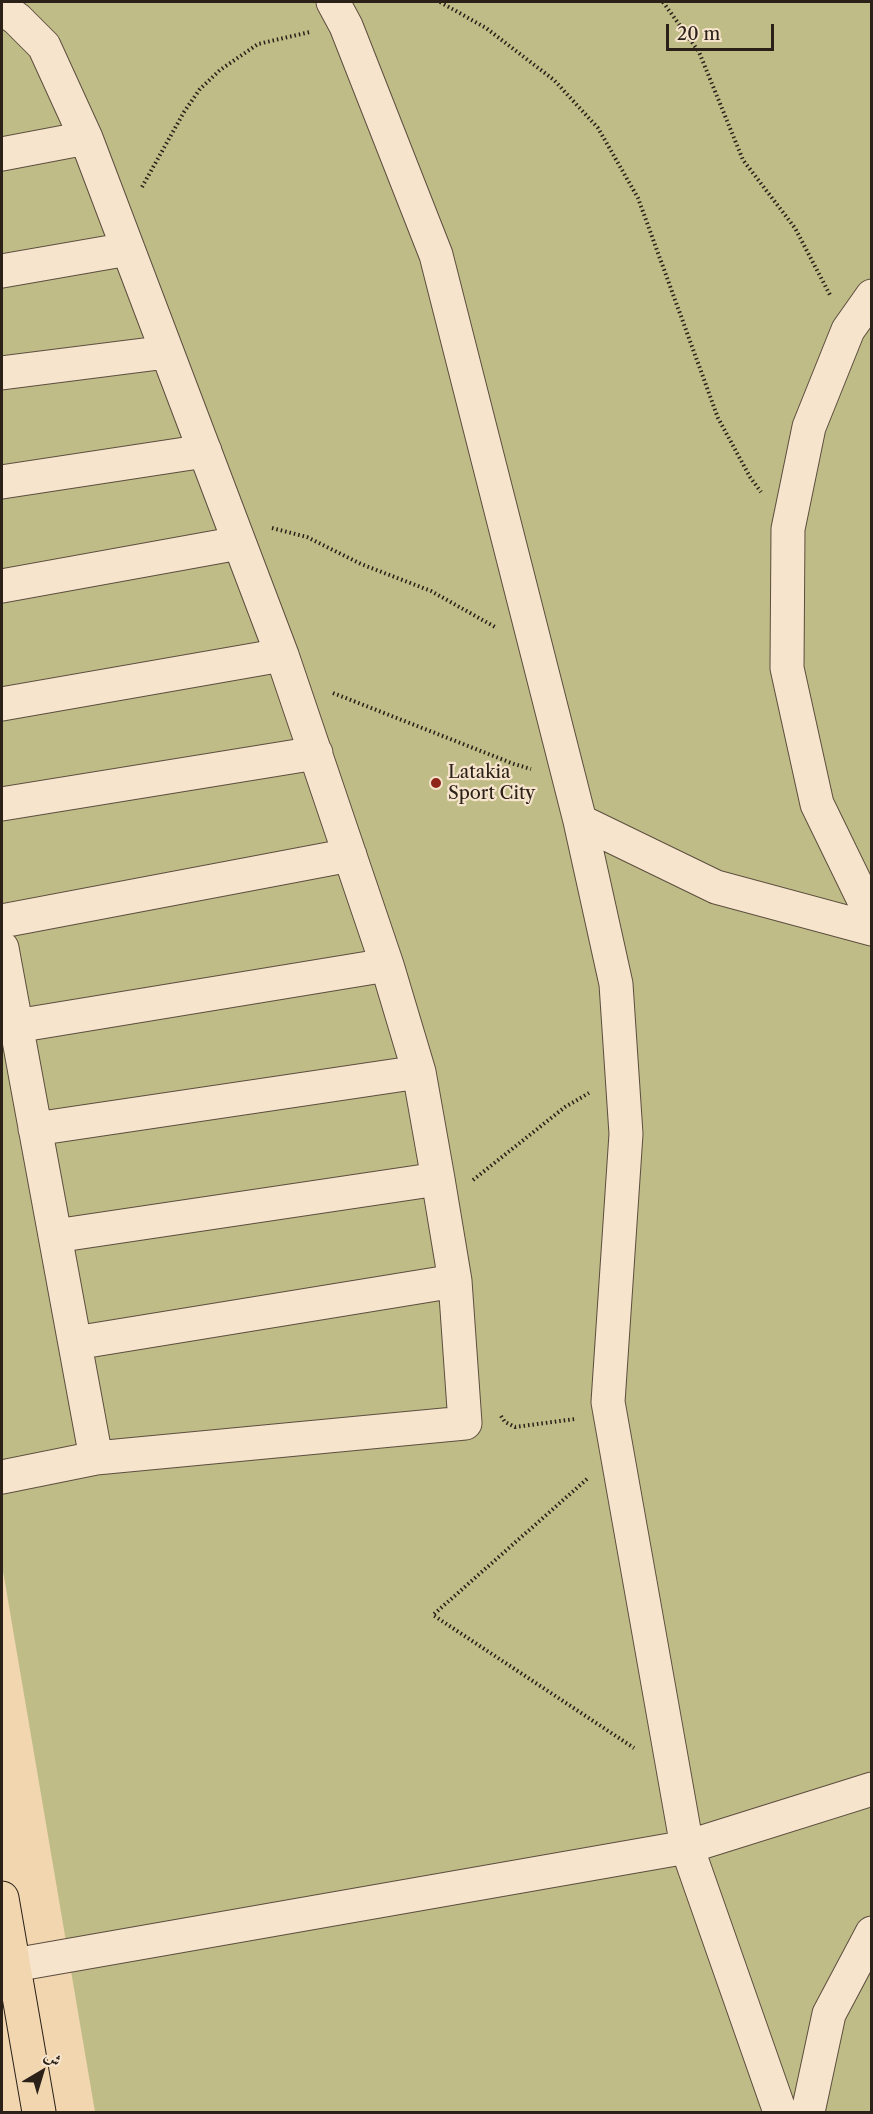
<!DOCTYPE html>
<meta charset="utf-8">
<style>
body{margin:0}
#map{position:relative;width:873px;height:2114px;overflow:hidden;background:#f1d6b0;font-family:"Libre Caslon Text",Amiri,serif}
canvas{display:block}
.frame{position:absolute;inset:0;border:3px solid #2b2119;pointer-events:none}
.north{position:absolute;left:12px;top:2042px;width:60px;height:60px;-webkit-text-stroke:4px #f6e4cc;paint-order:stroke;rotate:38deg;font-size:16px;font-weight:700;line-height:24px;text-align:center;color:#2b2119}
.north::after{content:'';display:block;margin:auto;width:21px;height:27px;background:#2b2119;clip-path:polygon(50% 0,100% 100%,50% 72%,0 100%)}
.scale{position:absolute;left:666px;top:24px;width:108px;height:27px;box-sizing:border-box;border:3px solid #2b2119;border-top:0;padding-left:8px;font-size:18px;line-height:21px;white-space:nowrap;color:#2b2119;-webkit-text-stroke:4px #f6e4cc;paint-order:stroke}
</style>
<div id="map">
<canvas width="873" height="2114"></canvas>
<div class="frame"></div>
<div class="north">ش</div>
<div class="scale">20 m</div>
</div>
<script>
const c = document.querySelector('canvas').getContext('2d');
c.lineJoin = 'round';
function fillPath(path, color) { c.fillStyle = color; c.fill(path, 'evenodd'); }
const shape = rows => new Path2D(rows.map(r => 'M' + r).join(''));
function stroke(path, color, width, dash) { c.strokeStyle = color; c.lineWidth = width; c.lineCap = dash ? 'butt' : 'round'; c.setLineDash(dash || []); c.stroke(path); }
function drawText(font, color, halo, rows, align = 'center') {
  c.font = font + ' "Libre Caslon Text",serif'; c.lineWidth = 4.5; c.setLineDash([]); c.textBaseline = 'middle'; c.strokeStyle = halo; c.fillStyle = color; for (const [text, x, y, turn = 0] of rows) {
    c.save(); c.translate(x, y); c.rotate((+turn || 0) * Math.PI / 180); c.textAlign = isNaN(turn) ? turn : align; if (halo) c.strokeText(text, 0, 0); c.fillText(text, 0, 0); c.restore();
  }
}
fillPath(shape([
 [2,2,871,2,871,2112,95,2112,2,1565]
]), '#c0bc87');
const minor = shape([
 [333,2,346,26,436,255,580,821,616,984,626,1134,608,1402,687,1847,780,2112],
 [2,8,17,19,44,46,86,138,282,655,387,965,419,1072,438,1179,455,1281,465,1423,96,1458,2,1477],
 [2,154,86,138],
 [2,271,128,249],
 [872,296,848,330,809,427,788,529,787,668,817,804,872,917],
 [2,373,167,352],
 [2,482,205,451],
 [2,586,239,543],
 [2,704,282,655],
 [2,804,316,753],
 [580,821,716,887,872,929],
 [2,921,350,855],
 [2,948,96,1458],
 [16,1026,387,965],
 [35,1129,419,1072],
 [55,1236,438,1179],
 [75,1343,455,1281],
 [14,1965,687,1847,872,1789],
 [808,2112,829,2014,872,1933]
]);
const major = shape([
 [2,1898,39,2112]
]);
stroke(minor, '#5c4e3f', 35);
stroke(major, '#2b2119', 35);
stroke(shape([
 [440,2,486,28,554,80,598,128,638,198,718,418,750,477,761,492],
 [663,2,699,52,743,160,795,228,830,295],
 [142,187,184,112,200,89,220,70,258,44,310,32],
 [272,528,307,537,361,564,431,591,495,627],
 [333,693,514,764,531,769],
 [473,1180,565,1107,589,1093],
 [501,1416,505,1422,515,1427,575,1419],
 [587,1479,433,1615,634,1748]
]), '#2b2119', 4, [1.5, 3]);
stroke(minor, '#f6e4cc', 33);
stroke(major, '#f1d6b0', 33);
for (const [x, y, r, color] of [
 [436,783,6,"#8f2418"]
]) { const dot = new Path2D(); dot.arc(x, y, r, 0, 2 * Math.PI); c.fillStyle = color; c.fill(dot); stroke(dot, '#f6e4cc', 2); }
drawText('18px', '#2b2119', '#f6e4cc', [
 ["Latakia",448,773],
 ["Sport City",448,794]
], 'left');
</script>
